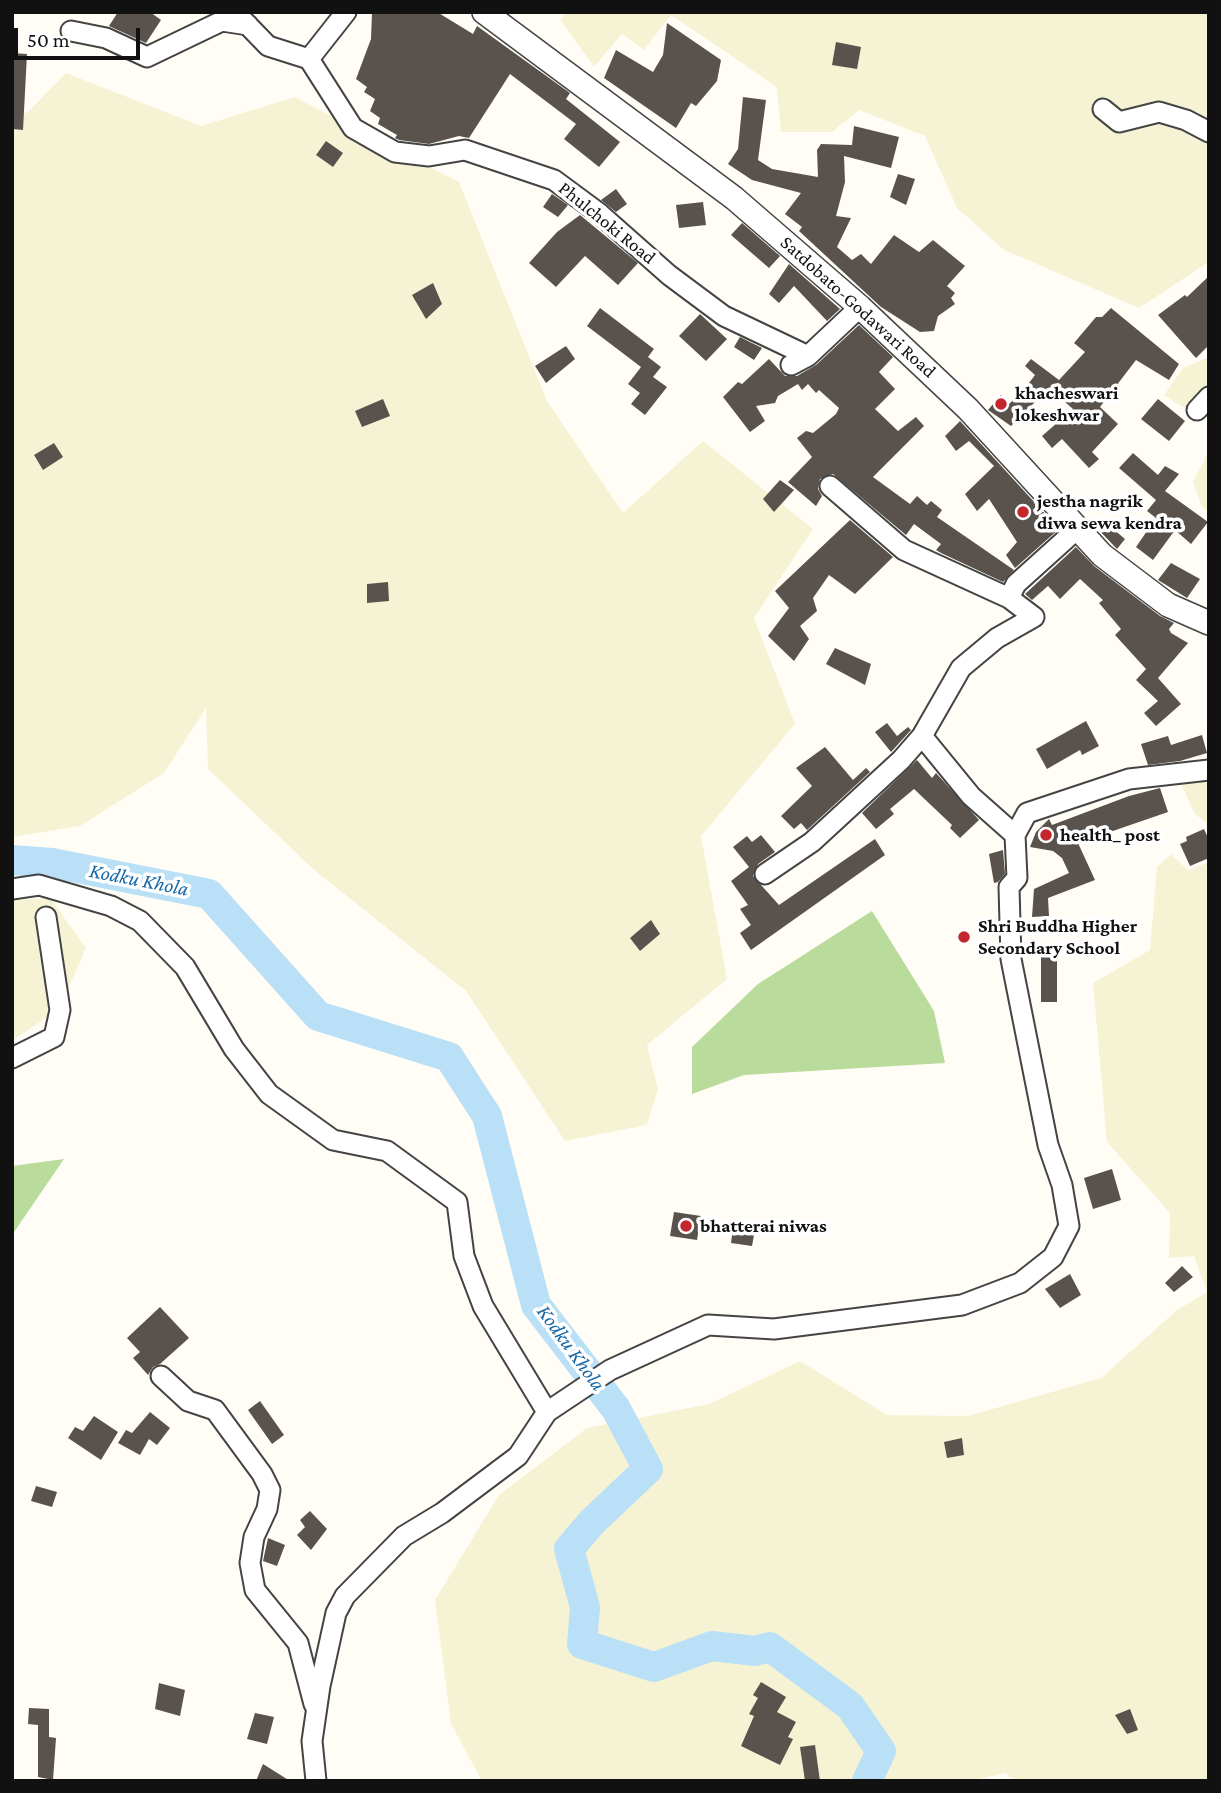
<!DOCTYPE html>
<style>
body{margin:0}
#map{position:relative;width:1221px;height:1793px;overflow:hidden;background:#fffdf5;font-family:"Crimson Pro",serif}
canvas{display:block}
.frame{position:absolute;inset:0;border:14px solid #111;pointer-events:none}
.scale{position:absolute;left:14px;top:28px;width:126px;height:32px;box-sizing:border-box;border:4px solid #111;border-top:0;padding-left:9px;font-size:21px;line-height:24px;white-space:nowrap;color:#111;-webkit-text-stroke:5px #fff;paint-order:stroke}
</style>
<div id="map">
<canvas width="1221" height="1793"></canvas>
<div class="frame"></div>
<div class="scale">50 m</div>
</div>
<script>
const c = document.querySelector('canvas').getContext('2d');
c.lineJoin = 'round';
function fillPath(path, color) { c.fillStyle = color; c.fill(path, 'evenodd'); }
const shape = rows => new Path2D(rows.map(r => 'M' + r).join(''));
function stroke(path, color, width, dash) { c.strokeStyle = color; c.lineWidth = width; c.lineCap = dash ? 'butt' : 'round'; c.setLineDash(dash || []); c.stroke(path); }
function drawText(font, color, halo, rows, align = 'center') {
  c.font = font + ' "Crimson Pro",serif'; c.lineWidth = 7; c.setLineDash([]); c.textBaseline = 'middle'; c.strokeStyle = halo; c.fillStyle = color; for (const [text, x, y, turn = 0] of rows) {
    c.save(); c.translate(x, y); c.rotate((+turn || 0) * Math.PI / 180); c.textAlign = isNaN(turn) ? turn : align; if (halo) c.strokeText(text, 0, 0); c.fillText(text, 0, 0); c.restore();
  }
}
fillPath(shape([
 [565,12,1209,12,1209,262,1139,308,1004,250,957,208,925,136,859,110,832,132,781,132,777,87,671,15,644,50,622,34,594,67,561,21],
 [66,73,201,126,295,97,459,182,547,401,623,513,703,441,813,529,754,618,795,724,701,836,727,979,647,1045,658,1089,647,1125,565,1141,466,991,313,869,208,769,206,708,164,773,80,826,12,837,12,110,27,113],
 [1209,357,1209,408,1185,408,1164,395,1183,368],
 [1207,455,1209,455,1209,512,1202,507,1193,482],
 [1209,774,1209,825,1195,814,1179,780],
 [1171,854,1188,870,1209,862,1209,1781,1016,1781,1005,1773,970,1781,482,1781,451,1724,435,1600,499,1495,587,1428,709,1404,800,1361,887,1415,968,1416,1101,1378,1177,1310,1207,1292,1194,1256,1169,1258,1170,1213,1107,1142,1093,983,1150,950,1157,867],
 [50,898,86,948,59,1009,12,1041,12,900]
]), '#f6f3d4');
fillPath(shape([
 [872,911,934,1011,945,1063,744,1075,692,1094,692,1047,758,984],
 [64,1159,12,1235,12,1166]
]), '#b9dc9c');
stroke(shape([
 [12,860,52,863,209,894,318,1016,449,1057,487,1116,536,1305,616,1409,648,1469,592,1522,569,1549,585,1607,582,1644,654,1667,712,1646,755,1651,770,1647,850,1706,881,1751,867,1781]
]), '#b9e0f7', 30);
fillPath(shape([
 [118,12,150,12,161,20,146,43,109,26],
 [372,12,437,12,473,34,477,26,570,93,566,99,620,142,599,167,564,139,576,124,510,74,469,138,459,136,429,144,399,140,395,138,397,135,378,124,380,118,370,111,375,99,364,92,367,87,356,79,371,39],
 [667,23,721,60,717,81,696,106,691,103,676,128,604,78,616,50,653,72,663,55],
 [836,42,861,47,857,69,832,65],
 [12,53,27,54,23,130,12,129],
 [743,97,766,100,758,160,772,169,818,177,817,150,821,144,852,145,854,126,899,137,891,168,844,156,845,182,836,216,851,218,837,247,852,260,861,254,871,264,894,235,919,252,933,240,965,266,947,286,955,293,951,298,955,304,938,316,934,331,920,332,881,307,799,231,802,227,785,214,801,193,752,180,728,164,738,149],
 [326,141,343,153,333,167,316,155],
 [898,174,915,179,906,205,890,197],
 [616,189,627,204,616,212,601,200],
 [552,194,568,205,558,217,543,207],
 [703,202,706,225,679,228,676,205],
 [580,215,638,263,618,285,585,256,556,287,529,263,557,232],
 [742,223,780,256,769,268,731,235],
 [789,264,840,309,827,321,794,286,779,303,769,294],
 [1209,276,1209,345,1196,358,1158,315,1185,295,1187,297],
 [433,283,442,304,426,319,412,295],
 [600,308,654,349,648,357,661,367,653,377,667,387,645,415,631,404,640,393,628,384,641,367,587,326],
 [1111,308,1179,364,1169,380,1136,360,1100,407,1118,424,1092,452,1099,459,1089,468,1062,439,1052,448,1042,436,1073,409,1049,388,1011,426,988,410,1001,395,1009,404,1023,391,1035,375,1025,366,1031,359,1059,380,1085,352,1074,343,1096,317,1102,317],
 [700,314,727,339,706,361,679,336],
 [859,325,893,357,879,372,895,389,875,409,898,431,916,417,924,426,873,477,910,504,917,496,927,505,931,501,942,510,937,517,1014,570,1003,582,941,553,936,550,941,544,914,524,906,535,833,474,820,479,818,489,822,496,816,506,788,482,812,457,797,438,806,431,813,433,836,414,839,408,819,390,816,393,808,384,802,390,798,384,778,396,775,403,756,406,765,421,750,432,723,397,738,382,742,384,769,359,785,376,797,376,816,365],
 [740,337,762,348,754,360,734,347],
 [566,346,575,359,546,383,535,366],
 [383,399,390,416,362,427,355,411],
 [1158,399,1185,421,1169,441,1141,419],
 [960,421,1059,529,1015,568,1006,555,1017,542,989,499,977,511,965,494,994,466,969,441,956,451,945,436],
 [54,443,63,457,43,470,34,455],
 [1133,453,1158,475,1165,466,1179,474,1165,491,1208,522,1191,544,1175,530,1153,560,1136,547,1156,518,1147,511,1156,500,1119,468],
 [780,480,794,490,774,512,763,499],
 [1100,518,1125,539,1117,549,1094,525],
 [850,520,893,557,855,594,829,575,813,598,817,611,800,626,809,639,794,661,768,636,789,608,775,591],
 [1076,547,1094,566,1160,616,1174,623,1169,629,1171,633,1188,643,1158,678,1181,704,1156,726,1144,713,1158,701,1136,680,1146,669,1115,635,1121,629,1099,603,1103,600,1080,579,1060,599,1048,586,1032,600,1025,594],
 [1171,563,1200,579,1187,598,1158,580],
 [388,582,389,601,367,603,367,584],
 [835,648,871,664,865,685,826,664],
 [1086,721,1099,746,1082,755,1080,750,1047,769,1036,749],
 [887,723,897,736,908,727,911,730,891,752,875,732],
 [1202,735,1207,753,1180,761,1148,765,1141,744,1168,736,1171,745],
 [825,747,853,780,866,768,870,772,807,830,801,823,794,829,781,816,812,786,796,768],
 [917,760,932,778,936,773,979,820,960,838,950,828,952,825,914,789,890,809,894,814,876,829,862,813],
 [1160,788,1168,812,1078,843,1095,880,1048,898,1049,916,1032,917,1034,889,1069,873,1062,858,1053,851,1030,847,1036,832,1049,819,1052,825,1129,796],
 [1204,829,1209,840,1209,858,1190,866,1180,844,1187,841,1186,837],
 [761,835,775,852,758,864,753,876,779,905,875,839,885,855,751,950,740,933,751,925,740,909,748,905,731,881,749,867,733,847,747,836,752,842],
 [1003,850,1005,874,998,882,994,883,989,854],
 [651,920,660,934,640,951,630,938],
 [1041,953,1057,953,1057,1002,1041,1002],
 [1112,1169,1121,1200,1093,1209,1084,1178],
 [674,1212,701,1216,697,1240,670,1236],
 [734,1221,756,1224,752,1246,731,1243],
 [1182,1266,1193,1277,1174,1292,1165,1283],
 [1070,1274,1081,1295,1060,1308,1045,1289],
 [160,1307,189,1338,160,1364,153,1367,148,1375,133,1358,140,1352,127,1338],
 [260,1401,284,1435,272,1444,248,1410],
 [150,1412,170,1428,157,1445,149,1439,140,1455,118,1443,126,1430,132,1433],
 [94,1416,118,1432,101,1460,68,1438,75,1427,83,1431],
 [962,1438,964,1455,947,1458,944,1442],
 [36,1486,57,1492,52,1507,31,1501],
 [310,1511,327,1529,311,1550,297,1535,305,1527,300,1520],
 [268,1538,285,1545,277,1566,263,1561],
 [761,1682,786,1697,777,1712,796,1722,788,1737,793,1739,780,1765,741,1746,754,1716,749,1714,758,1698,753,1695],
 [159,1683,185,1690,180,1716,155,1709],
 [29,1708,49,1709,49,1737,56,1738,53,1780,38,1777,38,1725,28,1724],
 [1130,1709,1138,1730,1127,1734,1115,1715],
 [255,1713,274,1717,267,1744,247,1739],
 [815,1745,820,1781,805,1781,800,1747],
 [263,1764,290,1781,256,1781]
]), '#5a524d');
const minor = shape([
 [235,12,268,46,309,59,353,128,395,152,429,156,465,150,554,180,600,214,669,275,724,316,808,356],
 [71,31,106,38,147,57,222,21,248,25],
 [309,59,346,12],
 [1103,109,1119,122,1159,112,1186,120,1209,132],
 [791,365,808,356,860,307],
 [1197,410,1209,397],
 [1009,598,1016,584,1076,530],
 [922,736,971,796,1015,835],
 [765,874,812,842,901,760,922,736,961,668,997,638,1034,617,1009,598,904,550,830,486],
 [12,889,39,885,111,906,140,921,185,967,234,1049,269,1094,333,1140,387,1151,457,1202,464,1256,483,1306,547,1412],
 [12,1058,54,1037,60,1010,46,917],
 [161,1376,188,1401,215,1410,262,1474,270,1490,267,1509,254,1537,250,1563,255,1590,298,1643,314,1704],
 [316,1781,312,1741,320,1686,336,1613,345,1596,404,1536,442,1513,518,1456,547,1412,610,1370,708,1325,774,1329,962,1305,1020,1283,1053,1257,1069,1226,1062,1185,1048,1145,1011,959,1009,887,1017,878,1015,835,1027,813,1129,779,1209,770]
]);
const tertiary = shape([
 [484,12,734,198,860,307,968,409,1102,555,1168,605,1209,623]
]);
stroke(minor, '#444', 23);
stroke(tertiary, '#444', 26);
stroke(minor, '#fff', 19);
stroke(tertiary, '#fff', 23);
for (const [x, y, r, color] of [
 [1001,404,7,"#c4262e"],
 [1023,512,7,"#c4262e"],
 [1046,835,7,"#c4262e"],
 [964,937,7,"#c4262e"],
 [686,1226,7,"#c4262e"]
]) { const dot = new Path2D(); dot.arc(x, y, r, 0, 2 * Math.PI); c.fillStyle = color; c.fill(dot); stroke(dot, '#fff', 2.5); }
drawText('19px', '#111', '#fff', [
 ["Phulchoki Road",607,223,39],
 ["Satdobato-Godawari Road",858,307,42]
]);
drawText('bold 19px', '#111', '#fff', [
 ["khacheswari",1015,393],
 ["lokeshwar",1015,415],
 ["jestha nagrik",1037,501],
 ["diwa sewa kendra",1037,523],
 ["health_ post",1060,835],
 ["Shri Buddha Higher",978,926],
 ["Secondary School",978,948],
 ["bhatterai niwas",700,1226]
], 'left');
drawText('italic 21px', '#1768a6', '#fff', [
 ["Kodku Khola",139,880,11],
 ["Kodku Khola",571,1348,54]
]);
</script>
